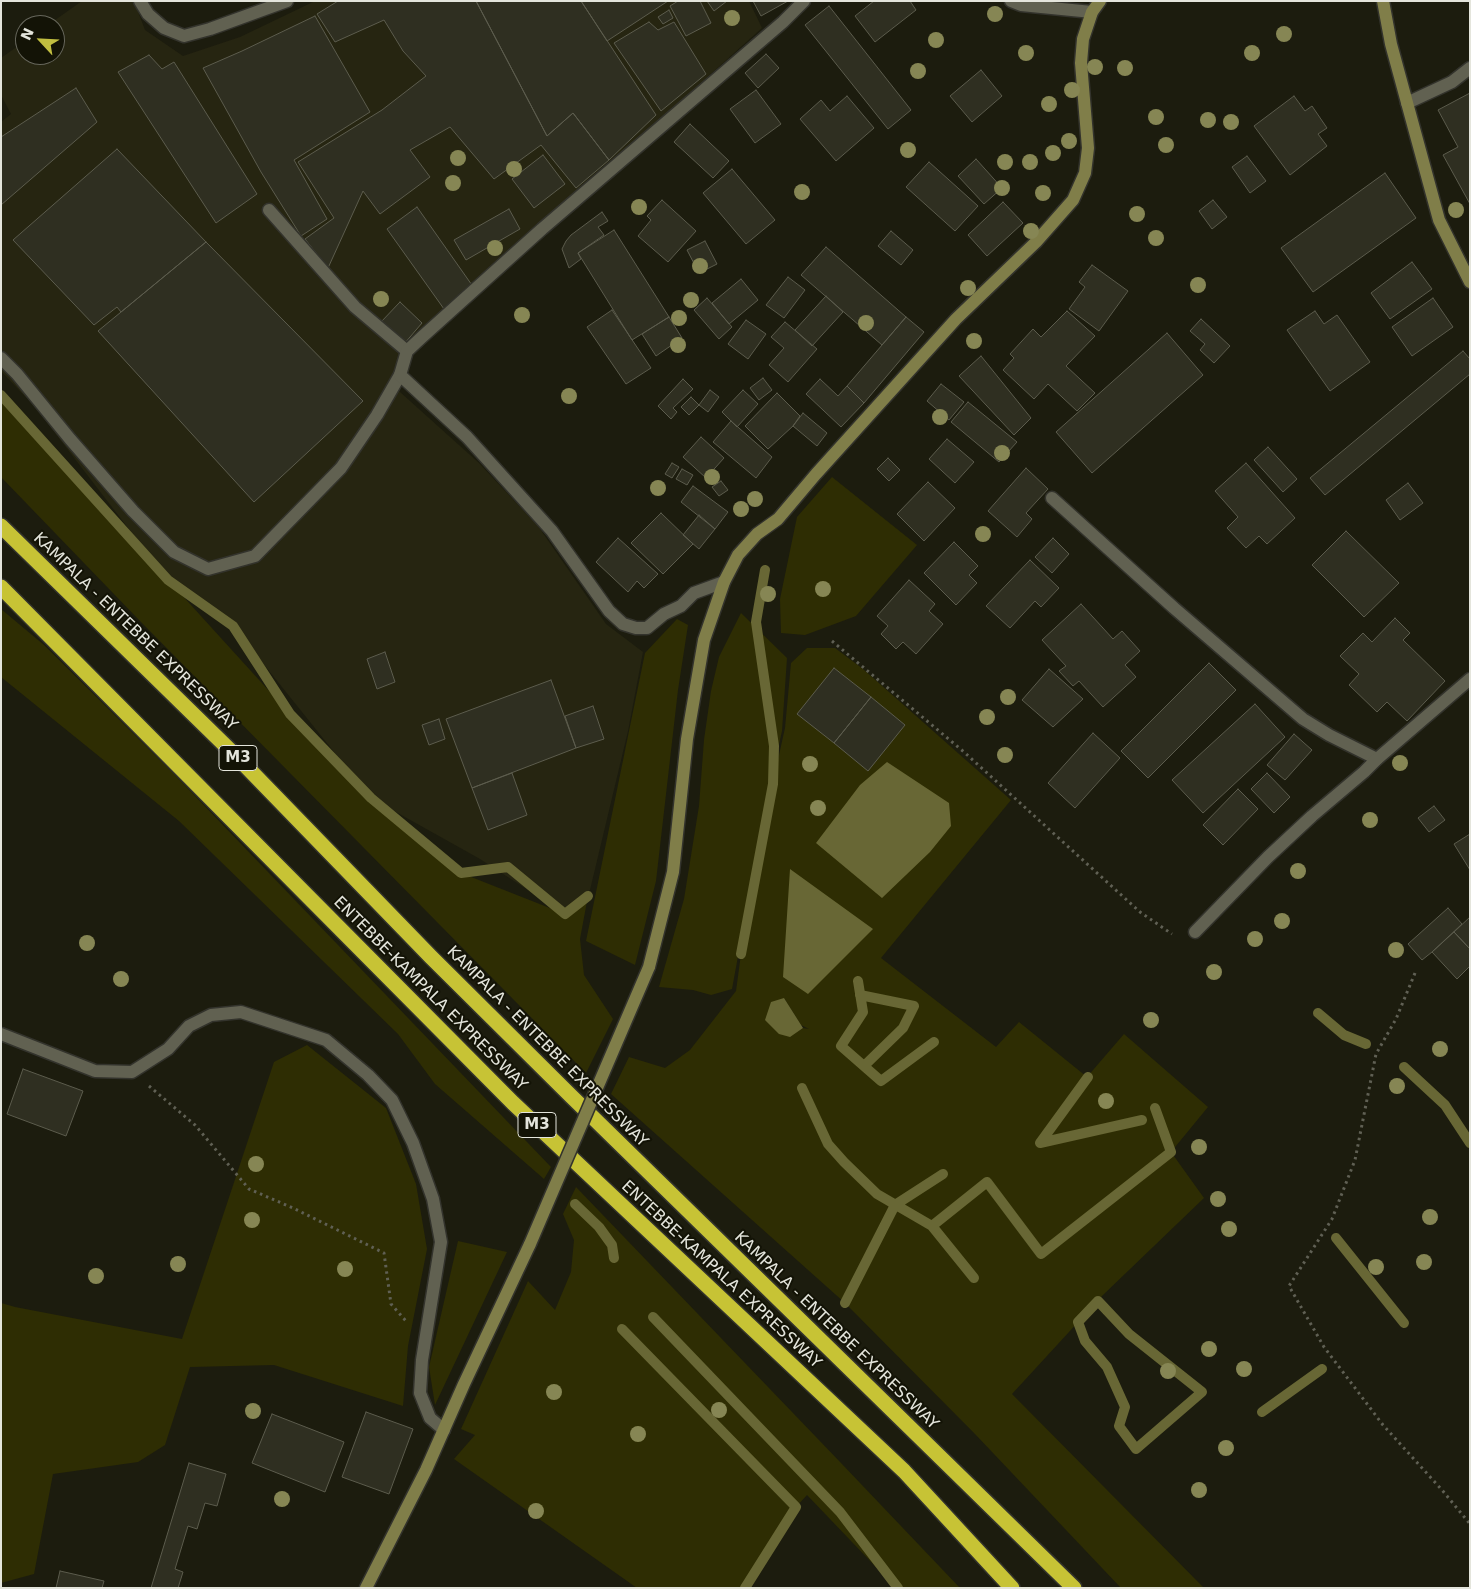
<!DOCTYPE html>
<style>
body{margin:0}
#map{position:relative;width:1471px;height:1589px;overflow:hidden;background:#1c1c0e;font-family:"DejaVu Sans",sans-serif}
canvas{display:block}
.frame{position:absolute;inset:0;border:2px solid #e4e5dc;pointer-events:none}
.north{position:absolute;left:15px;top:15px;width:50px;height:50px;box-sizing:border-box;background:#131306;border:1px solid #67675c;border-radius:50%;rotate:295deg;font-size:14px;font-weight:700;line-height:20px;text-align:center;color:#e4e5dc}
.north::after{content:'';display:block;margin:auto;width:18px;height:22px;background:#c1be40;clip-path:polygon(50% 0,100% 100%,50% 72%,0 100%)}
</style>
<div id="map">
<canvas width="1471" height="1589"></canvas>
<div class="frame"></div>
<div class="north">N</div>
</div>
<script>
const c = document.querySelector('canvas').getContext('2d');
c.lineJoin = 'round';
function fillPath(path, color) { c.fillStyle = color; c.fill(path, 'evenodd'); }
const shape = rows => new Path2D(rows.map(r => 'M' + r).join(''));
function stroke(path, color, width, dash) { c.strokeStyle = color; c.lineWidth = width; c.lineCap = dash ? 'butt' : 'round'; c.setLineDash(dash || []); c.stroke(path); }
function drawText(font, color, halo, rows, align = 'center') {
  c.font = font + ' "DejaVu Sans",sans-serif'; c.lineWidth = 4; c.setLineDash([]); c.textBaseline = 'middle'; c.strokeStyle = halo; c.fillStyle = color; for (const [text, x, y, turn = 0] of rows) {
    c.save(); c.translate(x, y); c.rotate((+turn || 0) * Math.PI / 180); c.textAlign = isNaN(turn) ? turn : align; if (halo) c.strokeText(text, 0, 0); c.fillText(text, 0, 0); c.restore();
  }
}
fillPath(shape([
 [82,1,134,1,145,30,183,56,240,37,315,1,749,1,762,28,400,353,390,383,479,463,538,526,606,624,643,652,628,731,590,890,565,914,480,859,371,798,233,626,168,580,35,407,1,371,1,122,11,114,1,95,1,58,25,41,25,55,55,55,55,25,48,25]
]), '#262511');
fillPath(shape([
 [1,396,290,714,371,798,461,873,565,914,588,896,580,939,584,975,613,1019,586,1073,139,620,1,477],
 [832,477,917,545,856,616,805,635,781,633,780,599,797,517],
 [1,609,44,645,173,773,551,1167,544,1179,435,1084,398,1034,179,821,1,677],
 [741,613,787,658,782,731,768,793,732,989,711,995,693,990,659,987,684,899,699,806,704,740,711,691,719,657],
 [677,619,688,625,678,690,656,881,635,965,586,941,645,653],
 [807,648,835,648,863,669,1011,800,881,958,996,1047,1019,1022,1087,1077,1124,1034,1208,1107,1171,1152,1204,1198,1103,1295,1012,1394,1204,1588,1121,1588,975,1434,845,1303,611,1094,629,1057,665,1068,690,1050,736,991,741,954,769,800,785,728,791,663],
 [784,998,801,1025,809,1029,803,1028,790,1036],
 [307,1045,386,1108,416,1184,427,1249,408,1346,403,1406,274,1365,190,1367,165,1445,138,1462,53,1474,34,1574,1,1583,1,1303,15,1307,182,1339,274,1062],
 [576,1187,841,1463,960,1588,896,1588,807,1495,796,1507,745,1588,637,1588,454,1459,475,1435,461,1429,528,1281,555,1310,571,1272,574,1240,563,1214],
 [458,1241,507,1252,435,1405,429,1367]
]), '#2e2d03');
fillPath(shape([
 [887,762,949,803,951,826,930,852,882,898,816,843,860,785],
 [790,869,873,929,808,994,783,977],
 [784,998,803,1028,790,1037,779,1034,765,1020,771,1002]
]), '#686735');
stroke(shape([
 [1,395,168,580,233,626,290,714,371,798,461,873,508,867,565,914,588,896],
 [741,954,773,784,774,746,756,622,765,570],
 [858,981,863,1012,841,1046,881,1081,934,1042],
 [860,995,914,1006,903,1028,864,1066],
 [1318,1013,1344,1035,1366,1044],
 [1404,1067,1445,1105,1470,1143],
 [1088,1077,1040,1143,1142,1120],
 [802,1088,828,1144,844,1162,877,1194,932,1226,974,1278],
 [575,1204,599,1227,612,1245,614,1258],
 [932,1226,987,1182,1041,1254,1171,1152,1155,1108],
 [1336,1238,1404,1323],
 [1098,1301,1129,1334,1202,1392,1136,1449,1119,1426,1125,1407,1107,1367,1085,1341,1078,1322,1098,1301],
 [845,1303,895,1205,943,1174],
 [653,1317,840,1512,898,1588],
 [622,1329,796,1507,745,1588],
 [1262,1412,1322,1369]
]), '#686735', 10);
const building = shape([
 [338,1,476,1,547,136,573,113,609,160,576,188,541,145,494,179,450,127,410,150,430,177,380,214,363,191,328,268,305,239,334,218,298,162,382,110,426,76,403,51,384,20,335,42,317,14,338,1],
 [476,1,581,1,656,115,609,160,573,113,547,136,476,1],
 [581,1,668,1,607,41,581,1],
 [678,1,700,1,711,23,686,36,670,6,678,1],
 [707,1,727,1,714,11,707,1],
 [753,1,788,1,761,16,753,1],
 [874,1,910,1,916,10,875,42,855,16,874,1],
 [829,6,911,110,888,129,805,25,829,6],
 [669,10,673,18,663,24,658,17,669,10],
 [315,16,370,112,294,160,327,219,301,236,261,172,203,68,242,51,315,16],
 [649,22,658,30,674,22,706,74,661,111,614,43,649,22],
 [766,54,779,68,758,88,745,73,766,54],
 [149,55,162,69,174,62,257,194,216,223,118,72,149,55],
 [981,70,1002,96,972,122,950,96,981,70],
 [76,88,97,122,1,205,1,137,76,88],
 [756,90,781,124,755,143,730,109,756,90],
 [1470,93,1470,204,1443,155,1458,147,1438,110,1470,93],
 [847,96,874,128,836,161,800,119,821,100,830,111,847,96],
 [1294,96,1305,111,1312,106,1327,128,1318,134,1327,146,1290,175,1254,126,1294,96],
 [690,124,729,161,713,178,674,142,690,124],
 [117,149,206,242,121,312,117,307,94,325,13,240,117,149],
 [543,155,565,184,534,208,512,179,543,155],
 [1247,156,1266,181,1250,193,1232,167,1247,156],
 [976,159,1002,188,984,204,958,176,976,159],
 [929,162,978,206,955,231,906,187,929,162],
 [732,169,775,220,746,244,703,193,732,169],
 [1385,173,1416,218,1313,292,1281,248,1385,173],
 [662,200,696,231,668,262,638,236,651,220,647,216,662,200],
 [1213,200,1227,217,1212,229,1199,211,1213,200],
 [1003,202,1023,223,987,256,968,235,1003,202],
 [417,207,474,288,444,309,387,229,417,207],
 [509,209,520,229,466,260,454,240,509,209],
 [602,212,608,221,598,227,604,235,578,253,581,259,569,268,562,249,566,241,571,235,602,212],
 [614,230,669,317,632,340,578,253,614,230],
 [891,231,913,250,901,265,878,246,891,231],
 [705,241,717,264,699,273,687,250,705,241],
 [206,242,363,401,254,502,98,331,206,242],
 [826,247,906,317,882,345,801,275,826,247],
 [1412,262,1432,289,1390,319,1371,293,1412,262],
 [1092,265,1128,291,1099,331,1069,309,1085,287,1079,282,1092,265],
 [788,277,805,290,784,318,766,305,788,277],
 [741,279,758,300,729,324,712,303,741,279],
 [826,296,843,312,812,346,795,330,826,296],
 [707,298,732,327,719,339,694,310,707,298],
 [1433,298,1453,327,1412,356,1392,327,1433,298],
 [400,302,422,323,404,344,381,322,400,302],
 [612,310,651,368,626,384,587,327,612,310],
 [1067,311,1095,336,1066,366,1095,393,1077,411,1048,384,1034,399,1003,370,1014,358,1010,354,1033,329,1041,337,1067,311],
 [1315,311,1324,324,1337,315,1370,362,1330,391,1287,330,1315,311],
 [669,317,682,338,656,356,642,334,669,317],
 [906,317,924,332,864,403,847,386,906,317],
 [1201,319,1230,346,1214,363,1200,350,1205,344,1190,331,1201,319],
 [746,320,766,334,748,359,728,344,746,320],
 [785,322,817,349,788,382,769,365,784,348,771,337,785,322],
 [1167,333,1203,375,1092,473,1056,432,1167,333],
 [1463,351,1470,359,1470,374,1325,495,1310,478,1463,351],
 [981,356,1031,418,1014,435,959,376,981,356],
 [763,378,772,390,759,400,750,388,763,378],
 [683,379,693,389,673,408,677,412,671,419,658,406,683,379],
 [820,379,838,396,847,386,864,403,841,427,806,394,820,379],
 [941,384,964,402,949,420,927,401,941,384],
 [710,390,719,397,708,412,699,405,710,390],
 [743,390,758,404,737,427,722,412,743,390],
 [777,393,800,416,793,426,768,449,745,426,777,393],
 [691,397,699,405,689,415,681,407,691,397],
 [968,402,1017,442,999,462,951,422,968,402],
 [803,413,827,433,817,446,793,426,803,413],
 [731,421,772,457,756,478,713,442,731,421],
 [701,437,724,458,706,478,683,457,701,437],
 [947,439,974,462,955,483,929,459,947,439],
 [1268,447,1297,479,1283,492,1254,460,1268,447],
 [888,458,900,470,889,481,877,469,888,458],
 [672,463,679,467,672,478,665,474,672,463],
 [1246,463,1295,518,1267,544,1259,536,1246,548,1227,528,1238,517,1215,491,1246,463],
 [1026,468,1048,489,1026,513,1032,519,1017,537,988,511,1026,468],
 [682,469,693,475,687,485,676,479,682,469],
 [721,481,728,490,719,496,712,487,721,481],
 [928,482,955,508,924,541,897,514,928,482],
 [1408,483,1423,503,1400,520,1386,500,1408,483],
 [693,486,728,512,715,529,681,502,693,486],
 [661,513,693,544,663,574,631,543,661,513],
 [699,515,715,529,699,549,683,535,699,515],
 [1346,531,1399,583,1364,617,1312,565,1346,531],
 [618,538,658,574,644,588,637,581,628,592,596,562,618,538],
 [1053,538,1069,554,1052,573,1035,557,1053,538],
 [954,542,978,566,969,575,977,583,956,605,924,573,954,542],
 [1030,560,1059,588,1041,607,1035,601,1010,628,986,606,1030,560],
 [909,580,935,604,929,611,943,624,916,654,903,642,896,649,881,634,888,626,877,616,909,580],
 [1081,604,1113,639,1122,631,1140,651,1125,665,1136,677,1103,707,1079,681,1073,686,1059,671,1066,666,1042,640,1081,604],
 [1395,618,1410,633,1403,640,1445,681,1407,721,1387,702,1377,712,1349,685,1359,674,1340,656,1363,633,1372,642,1395,618],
 [385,652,395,682,377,689,367,659,385,652],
 [1209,663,1236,690,1148,778,1121,751,1209,663],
 [834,668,871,697,834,743,797,714,834,668],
 [1049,669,1083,699,1053,727,1022,700,1049,669],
 [551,680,576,748,472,788,446,719,551,680],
 [871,697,905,725,868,771,834,743,871,697],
 [1255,704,1285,737,1203,813,1172,780,1255,704],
 [593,706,604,739,576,748,565,716,593,706],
 [439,719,445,739,429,745,422,725,439,719],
 [1093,733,1120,758,1075,808,1048,783,1093,733],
 [1294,734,1312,750,1285,780,1267,765,1294,734],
 [512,773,527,815,488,830,472,788,512,773],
 [1267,773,1290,797,1274,813,1251,789,1267,773],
 [1238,789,1258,809,1223,845,1203,825,1238,789],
 [1434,806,1445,820,1429,832,1418,818,1434,806],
 [1470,834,1470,870,1454,844,1470,834],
 [1448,908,1462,924,1432,952,1422,960,1408,944,1448,908],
 [1470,917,1470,949,1454,932,1470,917],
 [1454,932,1470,949,1470,966,1457,979,1432,952,1454,932],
 [23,1069,83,1091,66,1136,7,1114,23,1069],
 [366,1412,413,1429,389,1494,342,1477,366,1412],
 [272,1414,344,1442,325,1492,252,1463,272,1414],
 [189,1463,226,1474,217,1506,205,1503,197,1529,188,1526,175,1569,183,1572,178,1588,151,1588,189,1463],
 [60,1571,104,1581,102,1588,56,1588,60,1571]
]);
fillPath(building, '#2f2f21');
stroke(building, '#5c5c4d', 1);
const lane = shape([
 [269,210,355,307,407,351],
 [1,358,17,374,70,439,133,511,174,552,208,569,255,556,341,468,377,415,400,375],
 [1052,498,1174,608,1303,719,1329,735,1377,759]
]);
const street = shape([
 [140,1,148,14,164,28,184,36,210,29,287,1],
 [1011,1,1021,5,1092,12],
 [1407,103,1452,82,1470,68],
 [724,582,694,593,681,606,664,614,647,628,636,628,623,624,609,611,552,531,467,437,400,375,407,351,422,337,542,229,783,22,804,1],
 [1195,932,1268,857,1312,816,1364,772,1377,759,1470,679],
 [1,1034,95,1071,132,1072,168,1049,189,1026,211,1015,241,1012,326,1040,368,1075,392,1100,413,1143,433,1199,441,1242,422,1360,420,1393,430,1418,444,1430]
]);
const secondary = shape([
 [1383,1,1391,44,1439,220,1470,282],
 [649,967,673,872,687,739,704,640,724,582,738,555,757,534,778,519,816,474,956,319,1036,242,1073,200,1085,173,1088,148,1081,63,1083,39,1092,12,1100,1],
 [366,1588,426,1470,464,1384,530,1244]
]);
const highway = shape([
 [1,526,239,759,431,957,571,1096,1074,1588],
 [1,587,513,1103,904,1471,1012,1588]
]);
stroke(lane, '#33332c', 15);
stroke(street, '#33332c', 15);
stroke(secondary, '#33332c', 15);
stroke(highway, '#33332c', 18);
stroke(shape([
 [832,641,964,752,1140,912,1172,934],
 [1415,973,1396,1019,1376,1054,1355,1160,1332,1219,1289,1286,1324,1347,1383,1425,1442,1490,1470,1524],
 [149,1086,195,1125,249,1189,293,1208,384,1253,391,1304,406,1321]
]), '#606054', 3, [2.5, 4]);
stroke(lane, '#616151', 12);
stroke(street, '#616151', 12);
stroke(secondary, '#807e49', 12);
stroke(highway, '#c7c335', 15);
const secondaryBridge = shape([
 [530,1244,649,967]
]);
stroke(secondaryBridge, '#33332c', 15, []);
stroke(secondaryBridge, '#807e49', 12);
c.fillStyle = '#868654';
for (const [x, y] of [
 [995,14],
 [732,18],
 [1284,34],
 [936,40],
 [1026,53],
 [1252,53],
 [1095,67],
 [1125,68],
 [918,71],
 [1072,90],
 [1049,104],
 [1156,117],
 [1208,120],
 [1231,122],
 [1069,141],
 [1166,145],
 [908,150],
 [1053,153],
 [458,158],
 [1005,162],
 [1030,162],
 [514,169],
 [453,183],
 [1002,188],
 [802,192],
 [1043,193],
 [639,207],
 [1456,210],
 [1137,214],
 [1031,231],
 [1156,238],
 [495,248],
 [700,266],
 [1198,285],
 [968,288],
 [381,299],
 [691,300],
 [522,315],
 [679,318],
 [866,323],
 [974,341],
 [678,345],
 [569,396],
 [940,417],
 [1002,453],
 [712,477],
 [658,488],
 [755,499],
 [741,509],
 [983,534],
 [823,589],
 [768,594],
 [1008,697],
 [987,717],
 [1005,755],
 [1400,763],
 [810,764],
 [818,808],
 [1370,820],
 [1298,871],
 [1282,921],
 [1255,939],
 [87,943],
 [1396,950],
 [1214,972],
 [121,979],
 [1151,1020],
 [1440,1049],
 [1397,1086],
 [1106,1101],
 [1199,1147],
 [256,1164],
 [1218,1199],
 [1430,1217],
 [252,1220],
 [1229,1229],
 [1424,1262],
 [178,1264],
 [1376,1267],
 [345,1269],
 [96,1276],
 [1209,1349],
 [1244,1369],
 [1168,1371],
 [554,1392],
 [719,1410],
 [253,1411],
 [638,1434],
 [1226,1448],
 [1199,1490],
 [282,1499],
 [536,1511]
]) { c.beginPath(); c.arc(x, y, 8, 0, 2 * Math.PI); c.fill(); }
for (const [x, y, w] of [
 [238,758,38],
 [537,1125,38]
]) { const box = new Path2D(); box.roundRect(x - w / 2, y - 12.5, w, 25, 4); c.fillStyle = '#131306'; c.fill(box); stroke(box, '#e4e5dc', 1); }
drawText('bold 15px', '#e4e5dc', null, [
 ["M3",238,758],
 ["M3",537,1125]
]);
drawText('16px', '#e4e5dc', '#131306', [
 ["KAMPALA - ENTEBBE EXPRESSWAY",135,632,44],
 ["ENTEBBE-KAMPALA EXPRESSWAY",430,994,45],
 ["KAMPALA - ENTEBBE EXPRESSWAY",547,1047,45],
 ["ENTEBBE-KAMPALA EXPRESSWAY",721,1275,43],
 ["KAMPALA - ENTEBBE EXPRESSWAY",836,1331,44]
]);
</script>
